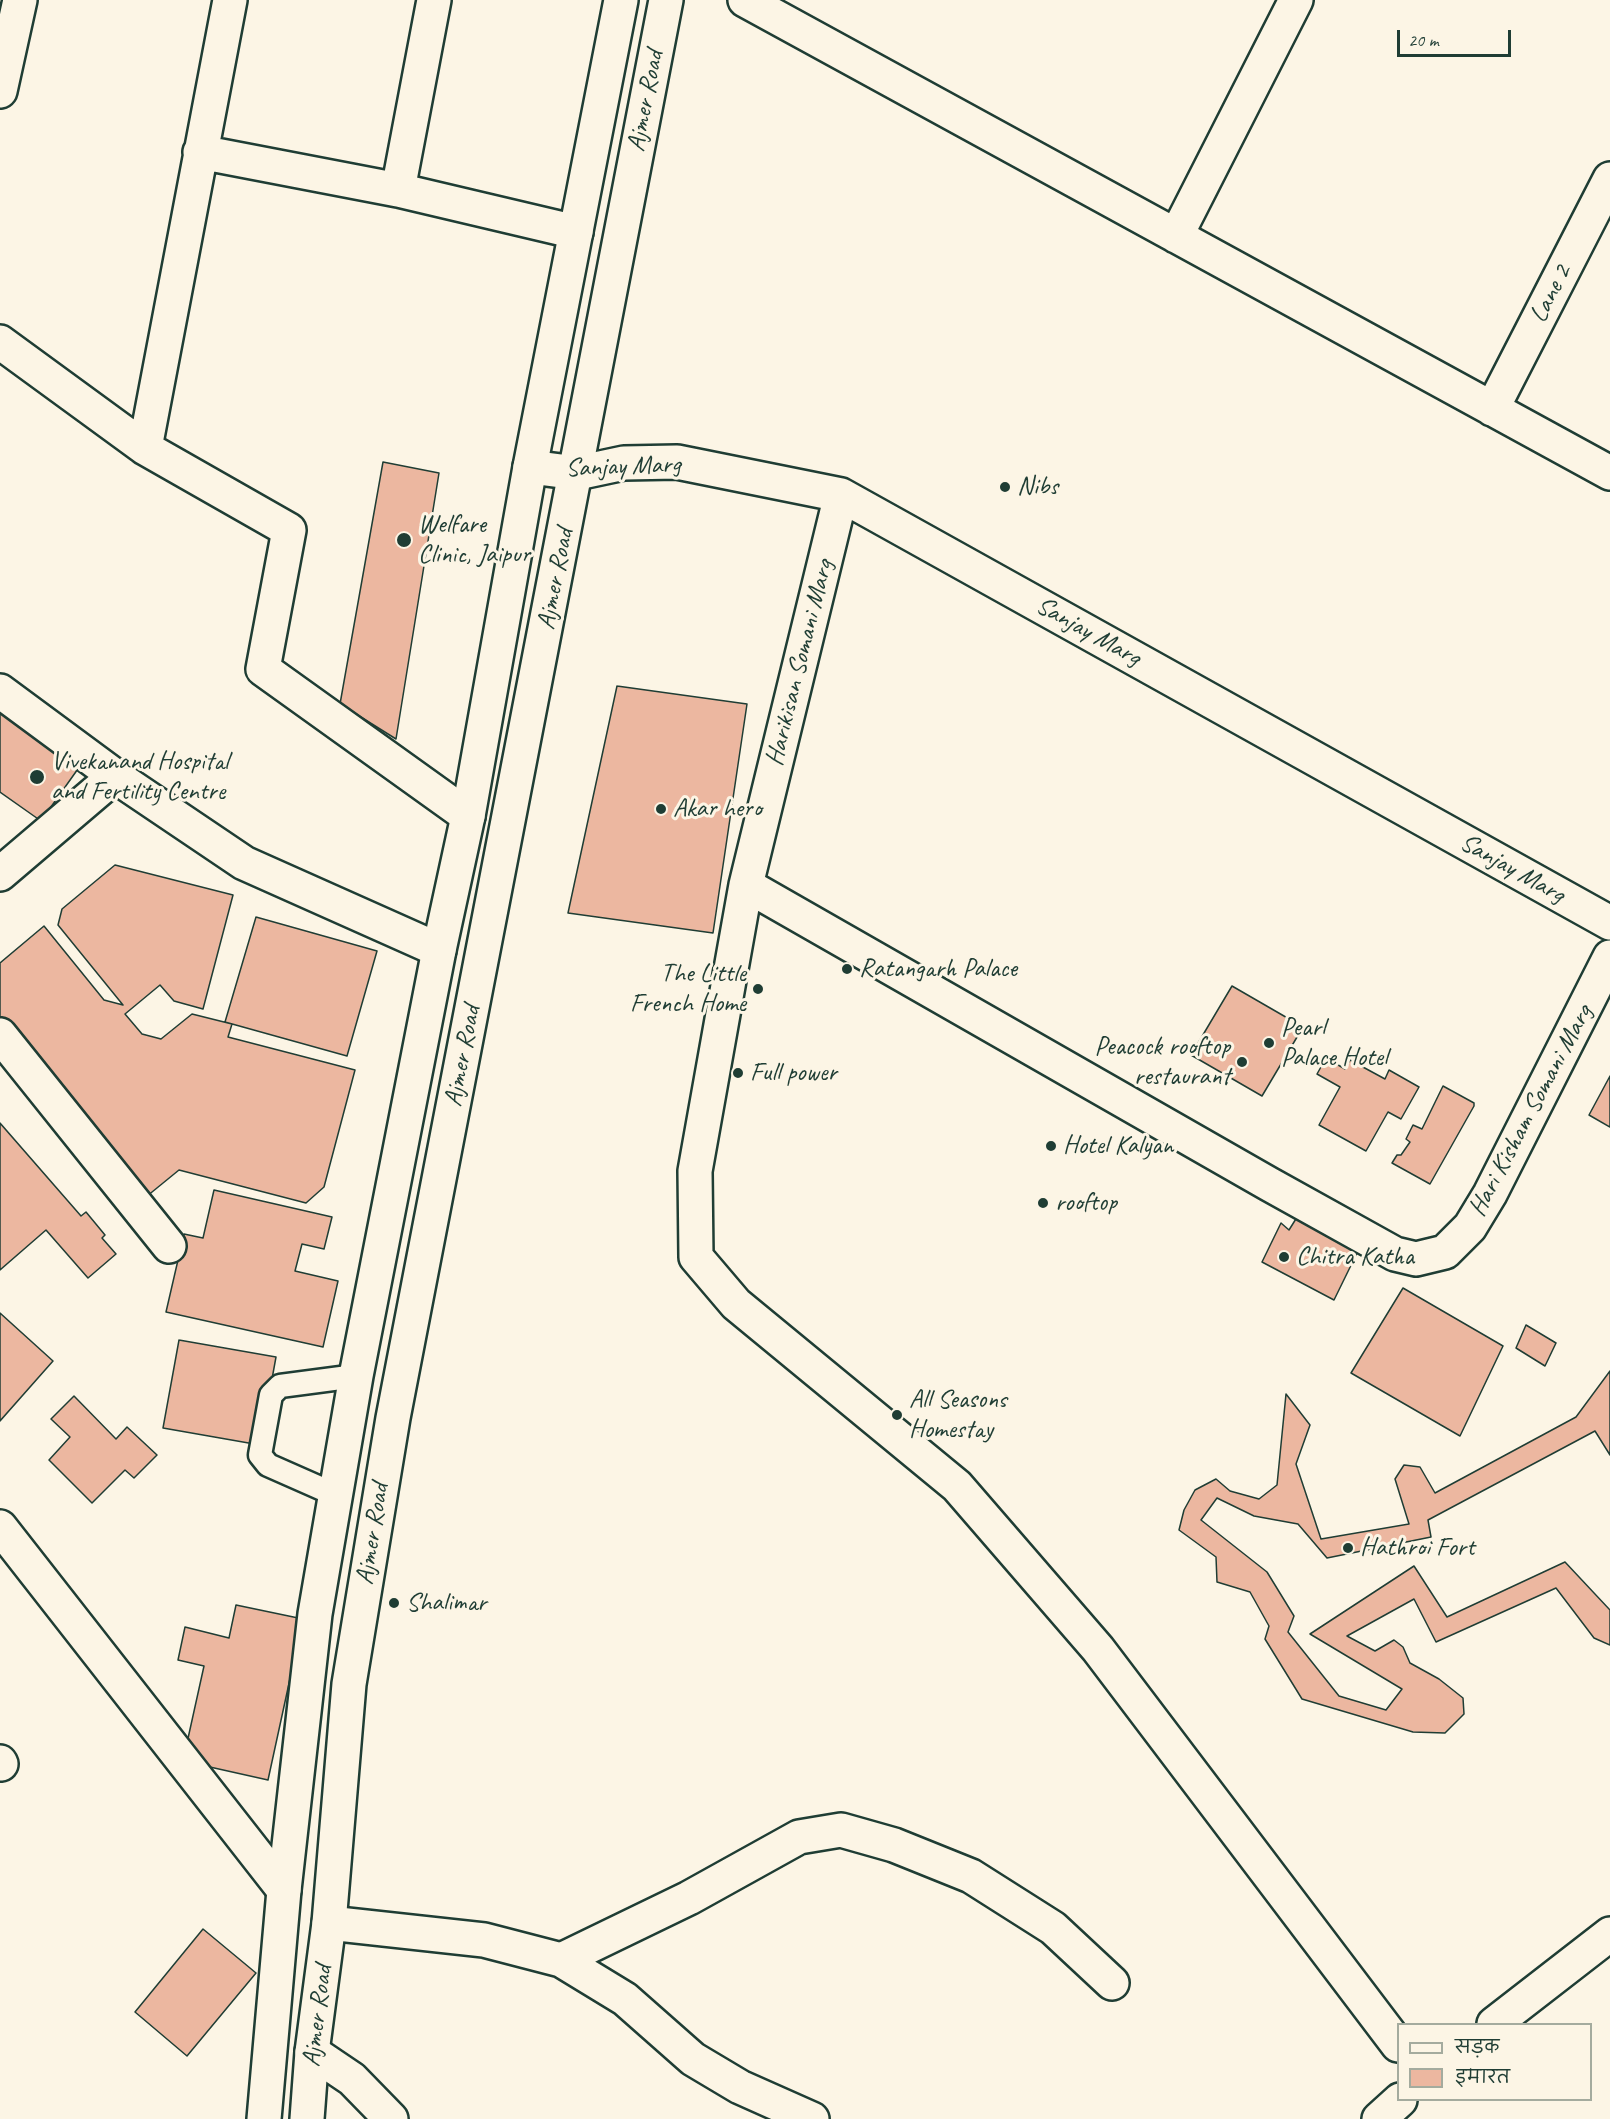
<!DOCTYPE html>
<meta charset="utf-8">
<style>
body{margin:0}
#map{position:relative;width:1610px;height:2119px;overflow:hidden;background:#fcf5e5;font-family:Caveat,"Playpen Sans Deva",sans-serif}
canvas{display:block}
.legend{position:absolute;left:1397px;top:2023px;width:195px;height:78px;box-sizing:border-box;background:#fcf5e5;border:2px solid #a4ab9e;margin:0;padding:8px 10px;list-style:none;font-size:18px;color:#1f3d34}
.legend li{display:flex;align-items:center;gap:12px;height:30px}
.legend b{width:30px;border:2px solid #a4ab9e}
.scale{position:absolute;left:1397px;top:30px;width:114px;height:27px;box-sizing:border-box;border:3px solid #1f3d34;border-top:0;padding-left:8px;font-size:18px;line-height:21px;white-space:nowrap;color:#1f3d34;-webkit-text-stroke:4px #fcf5e5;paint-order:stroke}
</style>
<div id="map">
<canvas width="1610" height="2119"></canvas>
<ul class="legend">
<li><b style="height:8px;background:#fcf5e5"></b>सड़क</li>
<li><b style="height:16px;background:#ecb7a0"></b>इमारत</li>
</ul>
<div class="scale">20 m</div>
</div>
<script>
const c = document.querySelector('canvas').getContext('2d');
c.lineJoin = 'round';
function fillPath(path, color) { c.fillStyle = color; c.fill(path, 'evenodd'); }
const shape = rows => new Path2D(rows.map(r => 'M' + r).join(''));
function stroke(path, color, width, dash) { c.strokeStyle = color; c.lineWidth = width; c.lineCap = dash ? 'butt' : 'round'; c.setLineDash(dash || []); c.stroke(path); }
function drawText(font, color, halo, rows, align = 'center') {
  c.font = font + ' Caveat,sans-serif'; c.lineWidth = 6; c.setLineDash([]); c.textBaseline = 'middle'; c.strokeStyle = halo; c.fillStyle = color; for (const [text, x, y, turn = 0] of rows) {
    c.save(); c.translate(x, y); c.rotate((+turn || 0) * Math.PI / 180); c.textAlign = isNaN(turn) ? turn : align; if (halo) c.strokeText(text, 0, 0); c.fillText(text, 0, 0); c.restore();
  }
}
const building = shape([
 [383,462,439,473,396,739,340,704,383,462],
 [617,686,747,704,713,933,568,913,617,686],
 [0,709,80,766,41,821,0,792,0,709],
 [115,865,233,895,203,1009,174,1001,160,985,125,1014,142,1034,161,1039,192,1014,232,1024,228,1037,355,1070,324,1187,306,1203,179,1170,141,1201,0,1029,0,963,44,926,104,1000,123,1005,58,925,62,909,115,865],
 [256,917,377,951,347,1056,225,1022,256,917],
 [1232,986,1303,1027,1262,1096,1191,1055,1232,986],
 [1326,1058,1345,1069,1350,1060,1385,1079,1389,1070,1419,1087,1401,1119,1388,1112,1366,1151,1319,1125,1340,1087,1317,1074,1326,1058],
 [1610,1076,1610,1127,1589,1115,1610,1076],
 [1443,1086,1474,1103,1474,1106,1430,1184,1392,1163,1397,1155,1401,1155,1410,1142,1406,1139,1413,1125,1422,1129,1443,1086],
 [0,1123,81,1216,86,1212,105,1235,102,1238,116,1254,88,1278,46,1230,0,1270,0,1123],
 [214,1190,332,1217,324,1249,302,1244,295,1271,338,1281,323,1347,166,1312,184,1234,203,1238,214,1190],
 [1299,1214,1358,1251,1334,1300,1262,1262,1281,1223,1289,1230,1299,1214],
 [1403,1288,1503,1346,1460,1436,1351,1373,1403,1288],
 [0,1313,53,1361,0,1421,0,1313],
 [1526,1325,1556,1343,1545,1366,1516,1348,1526,1325],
 [179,1340,276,1357,260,1445,163,1428,179,1340],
 [1610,1371,1610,1455,1595,1431,1428,1520,1431,1537,1327,1558,1298,1524,1254,1516,1217,1498,1201,1520,1267,1572,1294,1616,1288,1632,1339,1696,1386,1710,1402,1689,1310,1634,1414,1566,1447,1617,1565,1562,1610,1610,1610,1645,1594,1638,1556,1588,1436,1642,1414,1599,1347,1636,1375,1651,1394,1640,1403,1647,1410,1663,1439,1679,1463,1698,1464,1714,1445,1733,1413,1732,1302,1699,1265,1639,1269,1626,1250,1592,1217,1582,1216,1557,1179,1530,1184,1510,1195,1490,1216,1479,1230,1491,1259,1499,1277,1485,1286,1394,1310,1425,1296,1464,1321,1539,1409,1524,1395,1479,1404,1465,1420,1467,1435,1493,1576,1417,1610,1371],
 [74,1396,116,1439,127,1427,157,1455,134,1478,125,1470,92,1503,49,1460,70,1437,51,1419,74,1396],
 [236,1605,303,1619,268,1780,183,1761,204,1666,178,1660,185,1627,229,1638,236,1605],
 [203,1929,256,1973,187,2056,135,2012,203,1929]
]);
fillPath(building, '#ecb7a0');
stroke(building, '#1f3d34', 1.5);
const service = shape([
 [336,1495,268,1465,260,1455,271,1395,280,1386,356,1376]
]);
const minor = shape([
 [745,0,1610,473],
 [0,91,20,0],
 [200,152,398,190,576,232],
 [398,190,434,0],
 [1176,236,1296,0],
 [0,342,145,448,289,530,263,669,468,816],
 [1492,409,1610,179],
 [145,448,230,0],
 [530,467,577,473,624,463,677,462,841,495,1610,923],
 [841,495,746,885,695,1171,696,1257,736,1304,957,1486,1098,1649,1398,2045],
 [0,691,115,776,244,863,439,950],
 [0,874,115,776],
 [746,885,1269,1184,1395,1254,1416,1259,1445,1252,1470,1227,1490,1194,1610,957],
 [0,1035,169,1246],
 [0,1527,284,1890],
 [0,1762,1,1764],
 [329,1923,484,1940,561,1960,625,1999,693,2059,740,2087,812,2119],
 [561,1960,689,1898,799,1837,841,1830,894,1845,971,1876,1053,1928,1112,1983],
 [1494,2024,1610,1934],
 [312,2052,352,2079,391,2119],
 [1379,2119,1400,2100]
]);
const trunk = shape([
 [264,2119,284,1890,315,1614,356,1376,439,950,468,816,530,467,621,0],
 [307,2119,312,2052,329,1923,349,1684,393,1418,666,0]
]);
stroke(service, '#1f3d34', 27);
stroke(minor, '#1f3d34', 38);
stroke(trunk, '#1f3d34', 38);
stroke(service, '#fcf5e5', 22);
stroke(minor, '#fcf5e5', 33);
stroke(trunk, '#fcf5e5', 33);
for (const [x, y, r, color] of [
 [1005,487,6,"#1f3d34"],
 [404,540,8,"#1f3d34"],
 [37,777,8,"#1f3d34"],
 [661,809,6,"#1f3d34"],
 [847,969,6,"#1f3d34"],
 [758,989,6,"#1f3d34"],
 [1269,1043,6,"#1f3d34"],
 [1242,1062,6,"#1f3d34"],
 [738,1073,6,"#1f3d34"],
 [1051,1146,6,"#1f3d34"],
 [1043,1203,6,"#1f3d34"],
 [1284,1257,6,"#1f3d34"],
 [897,1415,6,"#1f3d34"],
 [1348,1548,6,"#1f3d34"],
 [394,1603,6,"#1f3d34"]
]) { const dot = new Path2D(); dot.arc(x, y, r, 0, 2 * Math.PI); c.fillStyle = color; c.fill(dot); stroke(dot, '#fcf5e5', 2); }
drawText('26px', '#1f3d34', '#fcf5e5', [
 ["Ajmer Road",646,101,-79],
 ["Lane 2",1551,294,-63],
 ["Sanjay Marg",623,467,-2],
 ["Ajmer Road",556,579,-79],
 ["Sanjay Marg",1088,632,29],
 ["Harikisan Somani Marg",800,663,-76],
 ["Sanjay Marg",1512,869,29],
 ["Ajmer Road",463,1056,-79],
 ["Hari Kisham Somani Marg",1531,1111,-62],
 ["Ajmer Road",373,1534,-81],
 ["Ajmer Road",318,2016,-83]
]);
drawText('26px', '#1f3d34', '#fcf5e5', [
 ["Nibs",1017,487],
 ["Welfare",418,525],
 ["Clinic, Jaipur",418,555],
 ["Vivekanand Hospital",51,762],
 ["and Fertility Centre",51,792],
 ["Akar hero",673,809],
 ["Ratangarh Palace",859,969],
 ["The Little",746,974,"right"],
 ["French Home",746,1004,"right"],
 ["Pearl",1281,1028],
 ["Palace Hotel",1281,1058],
 ["Peacock rooftop",1230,1047,"right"],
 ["restaurant",1230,1077,"right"],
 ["Full power",750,1073],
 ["Hotel Kalyan",1063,1146],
 ["rooftop",1055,1203],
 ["Chitra Katha",1296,1257],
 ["All Seasons",909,1400],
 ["Homestay",909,1430],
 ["Hathroi Fort",1360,1548],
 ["Shalimar",406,1603]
], 'left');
</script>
